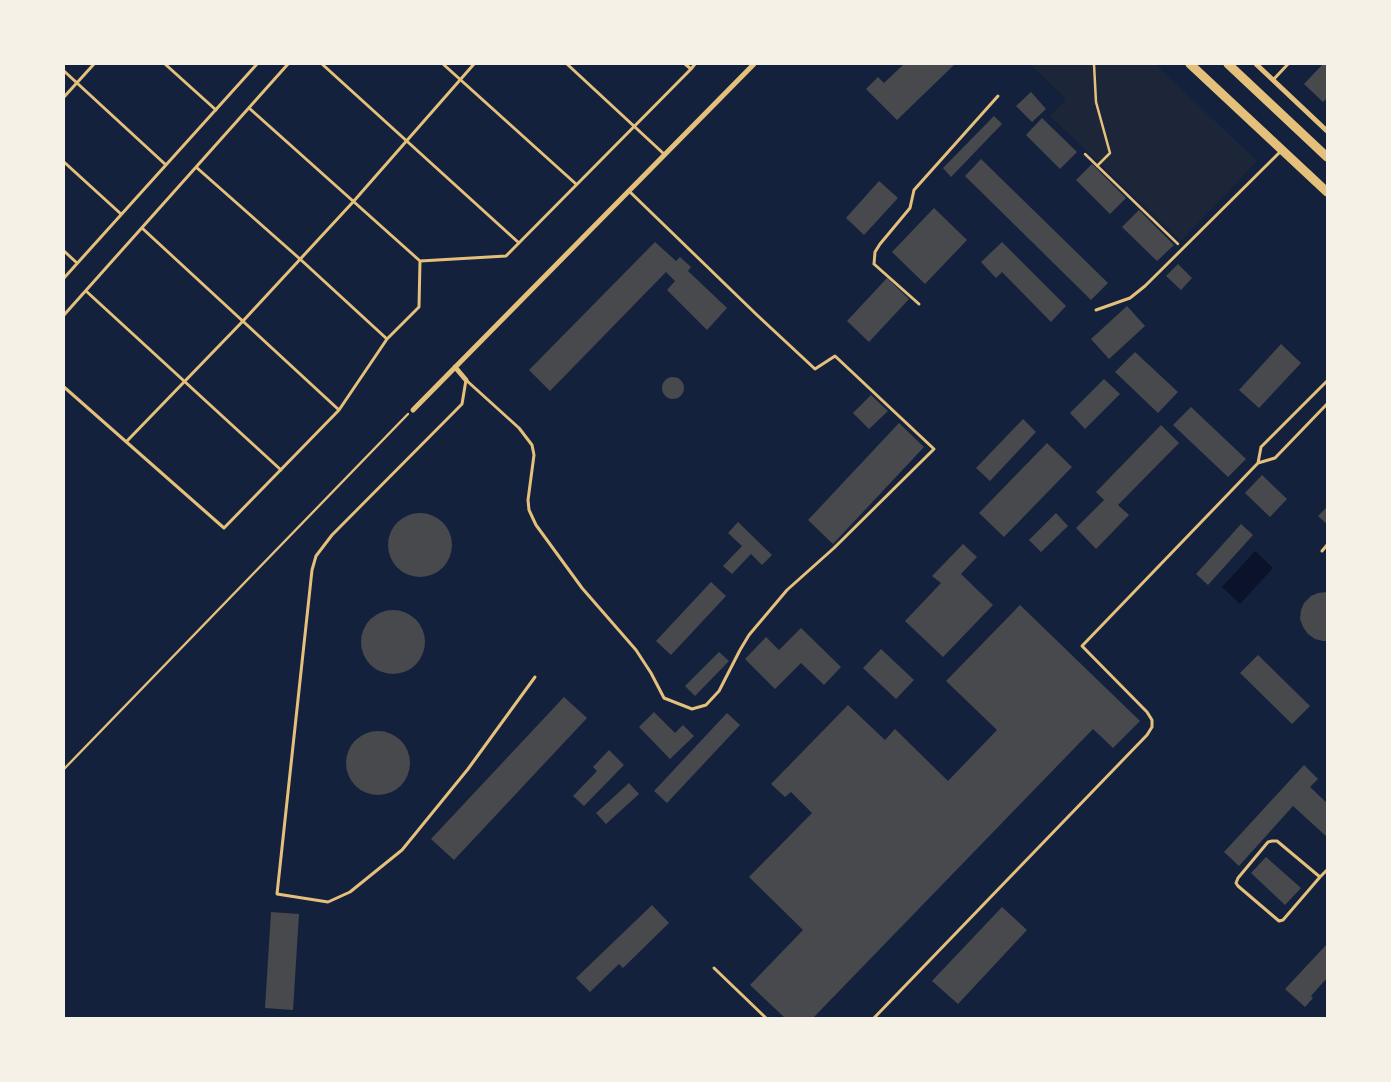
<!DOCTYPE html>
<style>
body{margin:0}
#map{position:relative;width:1391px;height:1082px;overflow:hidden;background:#14213d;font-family:"Sofia Sans Condensed",sans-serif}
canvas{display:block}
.frame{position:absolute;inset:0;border:65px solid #f6f1e7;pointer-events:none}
</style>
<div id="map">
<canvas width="1391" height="1082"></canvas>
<div class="frame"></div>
</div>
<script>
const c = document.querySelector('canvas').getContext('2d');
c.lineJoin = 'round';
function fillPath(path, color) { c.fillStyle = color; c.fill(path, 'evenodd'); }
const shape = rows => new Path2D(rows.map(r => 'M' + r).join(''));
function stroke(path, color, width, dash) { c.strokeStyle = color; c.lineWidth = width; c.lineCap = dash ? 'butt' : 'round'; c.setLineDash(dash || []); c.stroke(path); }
fillPath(shape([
 [1032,64,1155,64,1257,161,1181,241,1050,116,1066,99,1031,65]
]), '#1d2539');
fillPath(shape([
 [1255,551,1273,568,1240,604,1222,587]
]), '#0b132b');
fillPath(shape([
 [904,64,955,64,897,120,866,89,878,77,884,83],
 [1323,64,1327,64,1327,98,1323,102,1304,84],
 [1031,92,1046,109,1032,122,1016,106],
 [994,116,1002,124,951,177,943,168],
 [1042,118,1077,152,1060,169,1026,135],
 [981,159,1108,283,1091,300,965,176],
 [1092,164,1126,198,1110,214,1076,180],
 [879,181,898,198,864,235,846,218],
 [934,208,967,240,925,284,892,252],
 [1139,210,1174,245,1157,261,1122,227],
 [655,242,676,261,680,257,691,267,688,271,727,308,707,330,667,290,675,281,666,272,550,391,529,370],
 [1002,242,1066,306,1051,322,1002,272,996,278,981,262],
 [1178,264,1192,278,1181,290,1166,276],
 [887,278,909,299,869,342,847,321],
 [1127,306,1145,326,1109,359,1091,339],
 [1281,344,1301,363,1259,408,1239,390],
 [1135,352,1178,392,1158,413,1115,372],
 '662 388a11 11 0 1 1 22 0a11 11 0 1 1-22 0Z',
 [1104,379,1120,394,1085,429,1070,413],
 [871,395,888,411,869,429,853,413],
 [1191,407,1246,459,1228,477,1173,425],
 [1023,419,1036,432,990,481,976,468],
 [899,423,924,447,833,544,808,520],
 [1161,425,1179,443,1118,505,1129,515,1096,549,1076,528,1104,500,1096,492],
 [1047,443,1072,467,1004,537,979,513],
 [1262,475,1287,499,1270,517,1245,493],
 [1327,507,1327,524,1318,516],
 '388 545a32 32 0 1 1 64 0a32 32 0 1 1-64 0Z',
 [1056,513,1068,526,1041,552,1029,540],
 [738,522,772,555,762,565,751,554,732,574,723,566,742,546,728,533],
 [1241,524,1253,535,1208,585,1196,574],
 [963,544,977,557,961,574,993,605,943,657,905,621,941,583,932,576],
 [711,582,726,596,671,655,656,641],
 [1327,592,1327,641,1323,641,1315,639,1308,634,1303,627,1300,619,1301,610,1304,603,1311,596,1318,593],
 [1020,605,1140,721,1113,748,1093,729,813,1018,785,1018,750,985,803,930,749,877,812,813,791,792,785,797,771,784,848,705,885,740,895,729,948,781,997,730,946,681],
 '361 642a32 32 0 1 1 64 0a32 32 0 1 1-64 0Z',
 [801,628,841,667,824,685,801,663,775,689,745,659,766,637,779,650],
 [881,649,914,680,896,699,863,668],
 [719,652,729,661,695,696,685,686],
 [1258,655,1310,706,1292,724,1240,673],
 [564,697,587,718,454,860,431,839],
 [654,712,675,733,683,725,694,736,670,759,639,727],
 [727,713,740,725,667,803,654,791],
 '346 763a32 32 0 1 1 64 0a32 32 0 1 1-64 0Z',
 [609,750,624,765,584,806,573,796,597,771,593,767],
 [1304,765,1318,779,1310,787,1327,803,1327,837,1293,806,1239,866,1224,852],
 [629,783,639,794,606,824,596,813],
 [1266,857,1301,888,1285,905,1251,873],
 [652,905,669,923,623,968,619,964,590,992,576,978],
 [1002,907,1027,930,958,1004,932,981],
 [271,912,299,914,293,1010,265,1008],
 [1327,944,1327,978,1311,996,1313,998,1305,1007,1285,989]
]), '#48494c');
stroke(shape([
 [1094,64,1096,102,1110,153,1097,166],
 [1085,154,1178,244],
 [64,769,408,414]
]), '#e5c07b', 2.5);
stroke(shape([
 [165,64,216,110],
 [322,64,519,243],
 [443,64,576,184],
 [567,64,664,154],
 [685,64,691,69,695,64],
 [64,71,166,165],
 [1273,80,1288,64],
 [64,97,94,64],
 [249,108,420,261,506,256,691,69],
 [64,162,121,214],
 [196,167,300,259,387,339],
 [142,228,339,410],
 [64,251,77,263],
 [64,278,257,64],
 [86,291,281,470],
 [919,304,874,264,875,252,880,244,910,208,914,190,998,96],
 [1096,310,1130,298,1145,286,1281,151],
 [64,315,288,64],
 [466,380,519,428,532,445,534,455,528,500,529,510,536,525,582,588,636,650,651,673,664,698,692,709,706,705,719,691,740,650,749,635,787,590,834,548,934,449,835,356,815,369,757,315,629,191],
 [466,380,462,404,332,535,316,556,312,570,277,894,328,902,350,892,402,850,468,769,535,677],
 [1327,381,1261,447,1258,463,1275,458,1327,404],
 [64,387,224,528,339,410,387,339,419,307,420,261],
 [127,441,243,321,353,202,474,64],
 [1322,551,1327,545],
 [1320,877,1277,841,1272,841,1268,842,1238,878,1236,883,1238,886,1279,921,1283,920,1320,877,1327,870],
 [714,968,766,1018],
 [874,1018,1147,735,1152,727,1152,720,1147,712,1082,646,1258,463]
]), '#e5c07b', 3);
stroke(shape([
 [1256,64,1327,131],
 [455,367,466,380],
 [413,410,754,64]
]), '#e5c07b', 5);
stroke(shape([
 [1190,64,1327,192],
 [1228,64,1327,157]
]), '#e5c07b', 9);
</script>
